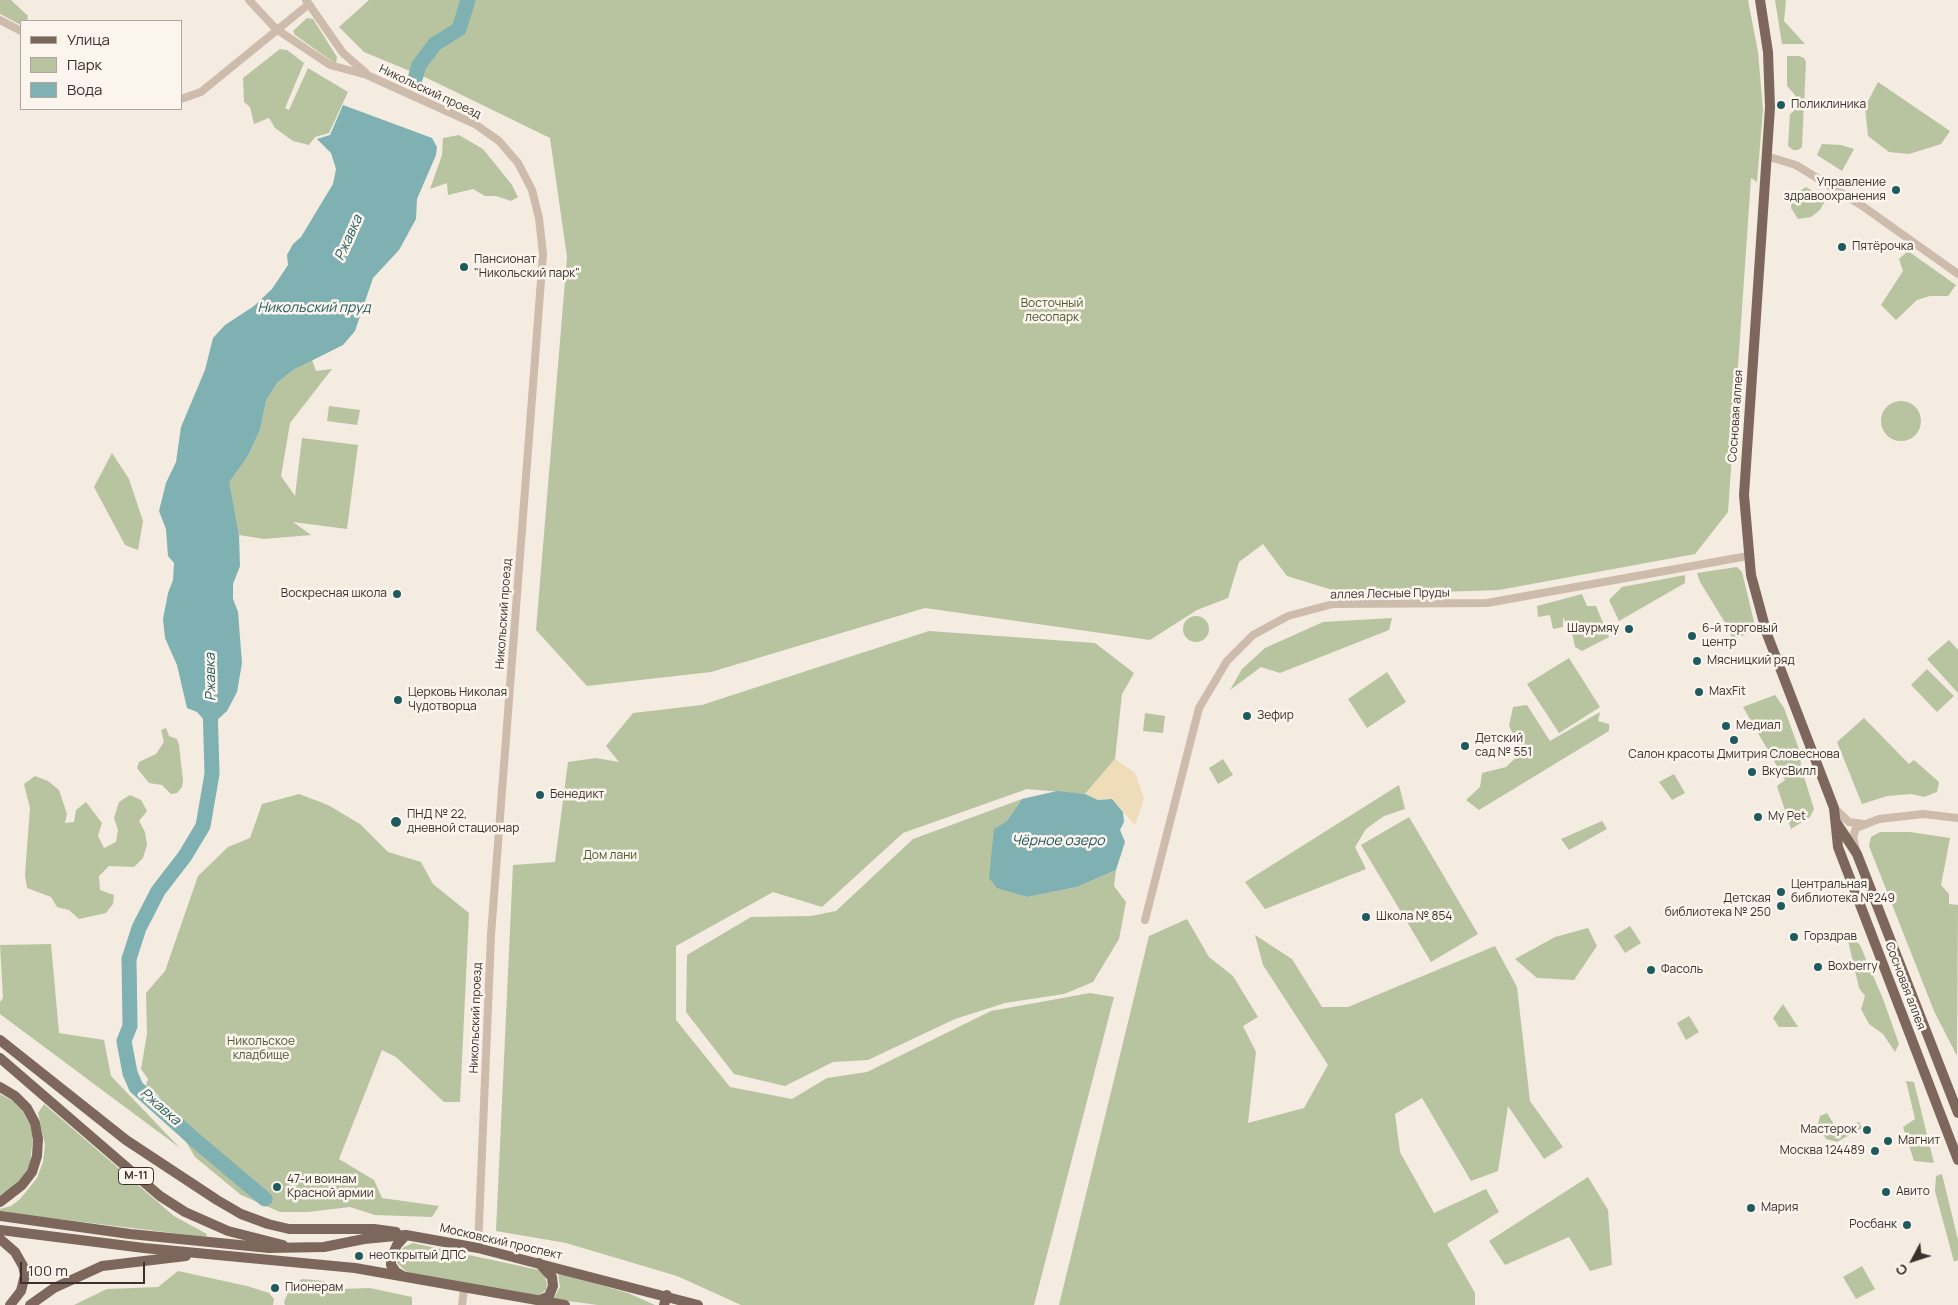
<!DOCTYPE html>
<meta charset="utf-8">
<style>
body{margin:0}
#map{position:relative;width:1958px;height:1305px;overflow:hidden;background:#f4ebe1;font-family:Manrope,sans-serif}
canvas{display:block}
.legend{position:absolute;left:20px;top:20px;width:162px;height:90px;box-sizing:border-box;background:#fbf5ee;border:1px solid #aea6a0;margin:0;padding:6px 9px;list-style:none;font-size:15px;color:#3b302b}
.legend li{display:flex;align-items:center;gap:10px;height:25px}
.legend b{width:25px;border:1px solid #aea6a0}
.north{position:absolute;left:1888px;top:1235px;width:50px;height:50px;-webkit-text-stroke:4px #fbf5ee;paint-order:stroke;rotate:230deg;font-size:14px;font-weight:700;line-height:20px;text-align:center;color:#3b302b}
.north::after{content:'';display:block;margin:auto;width:18px;height:22px;background:#3b302b;clip-path:polygon(50% 0,100% 100%,50% 72%,0 100%)}
.scale{position:absolute;left:20px;top:1262px;width:125px;height:22px;box-sizing:border-box;border:2px solid #3b302b;border-top:0;padding-left:6px;font-size:15px;line-height:18px;white-space:nowrap;color:#3b302b;-webkit-text-stroke:4px #fbf5ee;paint-order:stroke}
</style>
<div id="map">
<canvas width="1958" height="1305"></canvas>
<ul class="legend">
<li><b style="height:6px;background:#7d675c"></b>Улица</li>
<li><b style="height:14px;background:#b8c4a0"></b>Парк</li>
<li><b style="height:14px;background:#7fb0b2"></b>Вода</li>
</ul>
<div class="north">С</div>
<div class="scale">100 m</div>
</div>
<script>
const c = document.querySelector('canvas').getContext('2d');
c.lineJoin = 'round';
function fillPath(path, color) { c.fillStyle = color; c.fill(path, 'evenodd'); }
const shape = rows => new Path2D(rows.map(r => 'M' + r).join(''));
function stroke(path, color, width, dash) { c.strokeStyle = color; c.lineWidth = width; c.lineCap = dash ? 'butt' : 'round'; c.setLineDash(dash || []); c.stroke(path); }
function drawText(font, color, halo, rows, align = 'center') {
  c.font = font + ' Manrope,sans-serif'; c.lineWidth = 5; c.setLineDash([]); c.textBaseline = 'middle'; c.strokeStyle = halo; c.fillStyle = color; for (const [text, x, y, turn = 0] of rows) {
    c.save(); c.translate(x, y); c.rotate((+turn || 0) * Math.PI / 180); c.textAlign = isNaN(turn) ? turn : align; if (halo) c.strokeText(text, 0, 0); c.fillText(text, 0, 0); c.restore();
  }
}
fillPath(shape([
 [0,0,11,0,28,16,27,21,21,21,21,25,0,14],
 [369,0,1748,0,1758,52,1763,110,1757,182,1751,178,1728,512,1695,554,1499,590,1349,595,1287,576,1263,544,1239,562,1228,598,1197,610,1150,640,925,608,711,672,587,686,536,630,567,257,550,138,429,79,364,52,339,27],
 [1775,0,1786,0,1784,21,1805,44,1782,44],
 [307,18,313,19,337,57,336,64,295,35,293,31],
 [280,49,287,50,304,63,285,108,289,110,308,68,348,92,329,133,315,137,309,145,293,141,275,128,269,118,254,124,250,107,244,102,243,78],
 [1787,56,1799,56,1804,58,1806,62,1802,147,1798,150,1793,150,1788,146,1790,114,1794,111,1795,95,1787,86],
 [1878,82,1950,131,1941,144,1909,154,1889,152,1868,136,1865,107],
 [459,135,483,149,512,185,518,197,511,201,496,196,485,196,473,189,448,195,447,183,430,189,442,155,443,138],
 [1822,144,1841,145,1854,149,1842,171,1817,155],
 [1806,187,1826,199,1820,210,1811,217,1798,219,1791,208,1792,200,1798,192],
 [1908,251,1956,285,1948,296,1930,296,1917,300,1896,320,1881,305,1903,271,1899,259],
 [312,360,316,371,332,369,290,423,281,476,295,496,302,438,358,445,347,529,293,522,311,535,264,539,239,535,228,482,248,456,260,430,266,401,277,383,293,370],
 '1881 421a20 20 0 1 1 40 0a20 20 0 1 1-40 0Z',
 [329,406,360,410,357,425,327,421],
 [112,453,129,479,143,521,138,550,125,545,94,487],
 [1737,567,1742,572,1756,630,1732,640,1729,629,1700,582,1697,573],
 [1685,575,1685,583,1619,621,1609,600,1622,587],
 [1582,594,1587,606,1596,606,1609,637,1582,651,1575,647,1573,637,1563,617,1563,627,1553,629,1550,615,1538,617,1537,606],
 '1183 629a13 13 0 1 1 26 0a13 13 0 1 1-26 0Z',
 [1392,618,1389,630,1280,673,1261,667,1230,690,1242,669,1265,648,1323,622],
 [929,631,1095,643,1134,673,1122,694,1115,759,1085,794,1027,789,903,833,822,907,773,892,676,946,676,1020,730,1087,792,1099,827,1078,867,1072,991,1011,1090,993,1114,997,1034,1305,741,1305,677,1276,566,1243,496,1231,513,865,555,862,568,762,596,758,619,762,606,746,633,713,702,705],
 [1949,640,1958,650,1958,693,1927,659],
 [1569,658,1600,707,1559,733,1527,684],
 [1927,669,1954,696,1937,712,1911,685],
 [1387,672,1406,702,1367,728,1348,699],
 [1775,695,1784,708,1800,752,1801,767,1814,809,1810,817,1791,829,1777,786,1785,780,1743,707],
 [1527,705,1550,741,1600,712,1598,721,1609,724,1609,731,1479,810,1466,800,1480,787,1482,773,1506,767,1522,752,1509,726,1513,707],
 [1145,713,1165,716,1163,733,1143,731],
 [1864,718,1909,764,1914,760,1939,782,1937,792,1924,797,1911,794,1887,796,1862,804,1837,742],
 [166,728,169,736,177,739,179,745,183,780,182,787,177,793,171,794,162,785,149,783,137,768,139,762,156,754,164,742,161,730],
 [1223,759,1233,775,1218,784,1209,768],
 [1674,774,1685,793,1672,800,1659,782],
 [35,776,48,781,59,790,67,814,65,823,74,822,76,810,86,802,102,823,98,836,104,848,116,842,118,830,114,818,119,802,130,795,141,800,147,811,139,821,145,832,147,845,143,858,134,867,109,866,99,876,100,890,114,895,113,904,106,913,79,919,69,910,57,907,51,897,27,888,25,875,30,808,24,784],
 [1399,785,1405,809,1384,816,1366,829,1355,847,1366,869,1265,909,1245,882],
 [299,794,328,805,360,824,388,852,421,862,433,884,469,913,460,1102,444,1102,396,1057,382,1050,339,1159,374,1180,382,1198,439,1206,432,1217,375,1215,350,1207,308,1212,280,1212,241,1195,195,1157,158,1095,146,1085,148,1079,141,1069,147,1034,146,993,165,971,198,876,228,847,250,838,262,804],
 [1022,799,1006,822,997,887,1027,897,1077,887,1116,870,1114,886,1126,902,1119,939,1093,982,1064,994,1005,1003,955,1019,868,1060,833,1062,785,1086,734,1074,686,1012,687,955,751,917,811,916,836,911,913,839],
 [1409,817,1478,934,1431,962,1361,845],
 [1602,821,1607,829,1569,850,1561,839],
 [1880,832,1910,832,1950,838,1941,885,1949,894,1949,904,1958,905,1957,1056,1934,1011,1869,846,1871,837],
 [1187,919,1209,957,1233,976,1258,1017,1243,1026,1256,1052,1248,1123,1304,1108,1328,1065,1263,965,1255,935,1292,959,1322,1007,1348,1007,1495,946,1517,987,1530,1101,1563,1147,1544,1159,1508,1106,1498,1171,1471,1181,1422,1098,1395,1114,1400,1152,1434,1213,1486,1189,1499,1212,1447,1244,1475,1293,1475,1305,1059,1305,1149,936],
 [1630,926,1641,943,1625,953,1614,936],
 [1588,928,1597,946,1574,980,1537,978,1515,959,1555,937],
 [1846,932,1860,945,1883,999,1899,1044,1895,1052,1883,1034,1869,1024,1861,1009,1865,996,1859,988],
 [51,944,59,1033,104,1040,111,1076,180,1148,0,1014,0,1002,3,998,0,945],
 [1783,1004,1798,1027,1779,1027,1773,1018],
 [1689,1016,1699,1032,1686,1040,1677,1023],
 [1906,1081,1914,1082,1934,1163,1914,1161,1903,1127,1915,1119],
 [0,1094,13,1101,22,1110,30,1124,33,1137,30,1164,24,1176,15,1186,0,1195],
 [44,1104,174,1216,207,1234,206,1237,0,1212,0,1209,11,1206,20,1199,37,1178,43,1162,45,1145,38,1113],
 [1827,1113,1838,1131,1859,1122,1862,1128,1837,1142,1826,1139,1818,1124,1820,1116],
 [1942,1174,1958,1240,1958,1260,1954,1262,1935,1191,1936,1176],
 [1588,1177,1608,1210,1612,1265,1590,1271,1569,1237,1505,1265,1489,1241],
 [413,1243,539,1270,545,1276,547,1284,546,1290,535,1298,410,1275,397,1263,398,1253,404,1247],
 [1862,1266,1875,1289,1856,1299,1843,1277],
 [178,1271,247,1286,269,1293,274,1299,273,1305,74,1305,107,1289,158,1287],
 [558,1273,628,1293,655,1305,598,1305,553,1299,560,1287],
 [302,1279,325,1281,339,1289,370,1288,412,1297,412,1305,285,1305,284,1302,290,1288]
]), '#b8c4a0');
fillPath(shape([
 [1115,759,1135,773,1144,798,1135,825,1112,799,1098,800,1085,794]
]), '#efdcb8');
fillPath(shape([
 [343,105,432,138,437,147,436,155,417,199,416,219,399,250,373,278,355,331,343,345,293,370,277,383,266,401,260,430,248,456,229,482,239,535,240,566,233,584,233,599,238,612,242,663,237,692,227,711,215,722,205,721,197,712,187,708,177,665,165,638,163,619,168,593,173,580,174,563,168,556,166,529,159,511,166,483,176,462,181,427,205,370,213,338,225,325,254,306,272,289,288,265,287,255,293,244,301,237,333,184,336,169,331,153,317,139,330,135],
 [1057,791,1085,794,1098,800,1112,799,1123,812,1124,822,1120,830,1125,842,1116,870,1077,887,1027,897,997,888,989,878,994,829,1006,822,1022,799]
]), '#7fb0b2');
stroke(shape([
 [415,79,419,65,435,44,459,29,468,0],
 [210,703,212,774,203,826,185,856,158,891,139,928,129,959,130,1026,124,1041,130,1073,136,1087,195,1140,265,1199]
]), '#7fb0b2', 15);
stroke(shape([
 [249,0,276,29,330,65,367,75,475,124,499,141,518,163,532,190,539,218,543,254,491,935,478,1248],
 [306,0,343,53,366,73],
 [0,20,21,31],
 [181,99,201,92,309,4],
 [1766,156,1796,165,1861,205,1958,274],
 [1834,808,1849,822,1863,824],
 [1856,850,1853,837,1856,828,1879,819,1923,814,1958,818],
 [1145,920,1199,708,1227,661,1253,635,1288,616,1333,604,1487,603,1748,556],
 [462,1305,464,1289]
]), '#cdbbac', 8);
stroke(shape([
 [1760,0,1768,52,1770,107,1744,495,1751,575,1767,634,1834,808,1838,847,1958,1160],
 [1836,822,1857,854,1958,1113],
 [0,1040,126,1140,217,1200,241,1214,268,1224,289,1229,374,1229,396,1232],
 [0,1058,160,1196,185,1212,228,1231,283,1245],
 [0,1087,15,1096,27,1108,35,1123,38,1139,37,1156,32,1172,22,1185,0,1202],
 [0,1216,130,1234,269,1248,324,1247,364,1239,406,1235,478,1248,698,1305],
 [0,1230,144,1248,355,1268,565,1305],
 [0,1239,15,1252,23,1266,25,1275,21,1291,10,1305],
 [403,1276,396,1272,391,1265,391,1258,397,1245,406,1235],
 [538,1301,549,1296,553,1286,552,1277,539,1263],
 [30,1305,54,1288,102,1266,186,1256],
 [664,1305,667,1295]
]), '#7d675c', 10);
for (const [x, y, r, color] of [
 [1781,105,5,"#1f5a5e"],
 [1896,190,5,"#1f5a5e"],
 [1842,247,5,"#1f5a5e"],
 [464,267,5,"#1f5a5e"],
 [397,594,5,"#1f5a5e"],
 [1629,629,5,"#1f5a5e"],
 [1692,636,5,"#1f5a5e"],
 [1697,661,5,"#1f5a5e"],
 [1699,692,5,"#1f5a5e"],
 [398,700,5,"#1f5a5e"],
 [1247,716,5,"#1f5a5e"],
 [1726,726,5,"#1f5a5e"],
 [1734,740,5,"#1f5a5e"],
 [1465,746,5,"#1f5a5e"],
 [1752,772,5,"#1f5a5e"],
 [540,795,5,"#1f5a5e"],
 [1758,817,5,"#1f5a5e"],
 [396,822,6,"#1f5a5e"],
 [1781,892,5,"#1f5a5e"],
 [1781,906,5,"#1f5a5e"],
 [1366,917,5,"#1f5a5e"],
 [1794,937,5,"#1f5a5e"],
 [1818,967,5,"#1f5a5e"],
 [1651,970,5,"#1f5a5e"],
 [1867,1130,5,"#1f5a5e"],
 [1888,1141,5,"#1f5a5e"],
 [1875,1151,5,"#1f5a5e"],
 [277,1187,5,"#1f5a5e"],
 [1886,1192,5,"#1f5a5e"],
 [1751,1208,5,"#1f5a5e"],
 [1907,1225,5,"#1f5a5e"],
 [359,1256,5,"#1f5a5e"],
 [275,1288,5,"#1f5a5e"]
]) { const dot = new Path2D(); dot.arc(x, y, r, 0, 2 * Math.PI); c.fillStyle = color; c.fill(dot); stroke(dot, '#fbf5ee', 2); }
for (const [x, y, w] of [
 [136,1176,35]
]) { const box = new Path2D(); box.roundRect(x - w / 2, y - 8.5, w, 17, 4); c.fillStyle = '#fbf5ee'; c.fill(box); stroke(box, '#3b302b', 1); }
drawText('bold 11px', '#3b302b', null, [
 ["М-11",136,1176]
]);
drawText('12px', '#3b302b', '#fbf5ee', [
 ["Никольский проезд",430,92,25],
 ["Сосновая аллея",1736,416,-86],
 ["аллея Лесные Пруды",1390,594,-1],
 ["Никольский проезд",504,614,-86],
 ["Сосновая аллея",1905,986,69],
 ["Никольский проезд",476,1018,-88],
 ["Московский проспект",501,1242,13]
]);
drawText('12px', '#3b302b', '#fbf5ee', [
 ["Поликлиника",1791,105],
 ["Управление",1886,183,"right"],
 ["здравоохранения",1886,197,"right"],
 ["Пятёрочка",1852,247],
 ["Пансионат",474,260],
 ["\"Никольский парк\"",474,274],
 ["Воскресная школа",387,594,"right"],
 ["Шаурмяу",1619,629,"right"],
 ["6-й торговый",1702,629],
 ["центр",1702,643],
 ["Мясницкий ряд",1707,661],
 ["MaxFit",1709,692],
 ["Церковь Николая",408,693],
 ["Чудотворца",408,707],
 ["Зефир",1257,716],
 ["Медиал",1736,726],
 ["Детский",1475,739],
 ["сад № 551",1475,753],
 ["Салон красоты Дмитрия Словеснова",1734,755,"center"],
 ["ВкусВилл",1762,772],
 ["Бенедикт",550,795],
 ["ПНД № 22,",407,815],
 ["дневной стационар",407,829],
 ["My Pet",1768,817],
 ["Центральная",1791,885],
 ["библиотека №249",1791,899],
 ["Детская",1771,899,"right"],
 ["библиотека № 250",1771,913,"right"],
 ["Школа № 854",1376,917],
 ["Горздрав",1804,937],
 ["Boxberry",1828,967],
 ["Фасоль",1661,970],
 ["Мастерок",1857,1130,"right"],
 ["Магнит",1898,1141],
 ["Москва 124489",1865,1151,"right"],
 ["47-и воинам",287,1180],
 ["Красной армии",287,1194],
 ["Авито",1896,1192],
 ["Мария",1761,1208],
 ["Росбанк",1897,1225,"right"],
 ["неоткрытый ДПС",369,1256],
 ["Пионерам",285,1288]
], 'left');
drawText('12px', '#4a5a2e', '#fbf5ee', [
 ["Восточный",1052,304],
 ["лесопарк",1052,318],
 ["Дом лани",610,856],
 ["Никольское",261,1042],
 ["кладбище",261,1056]
]);
drawText('italic 14px', '#1f5a5e', '#fbf5ee', [
 ["Ржавка",349,238,-66],
 ["Никольский пруд",314,308],
 ["Ржавка",211,677,-91],
 ["Чёрное озеро",1058,841],
 ["Ржавка",160,1107,41]
]);
</script>
